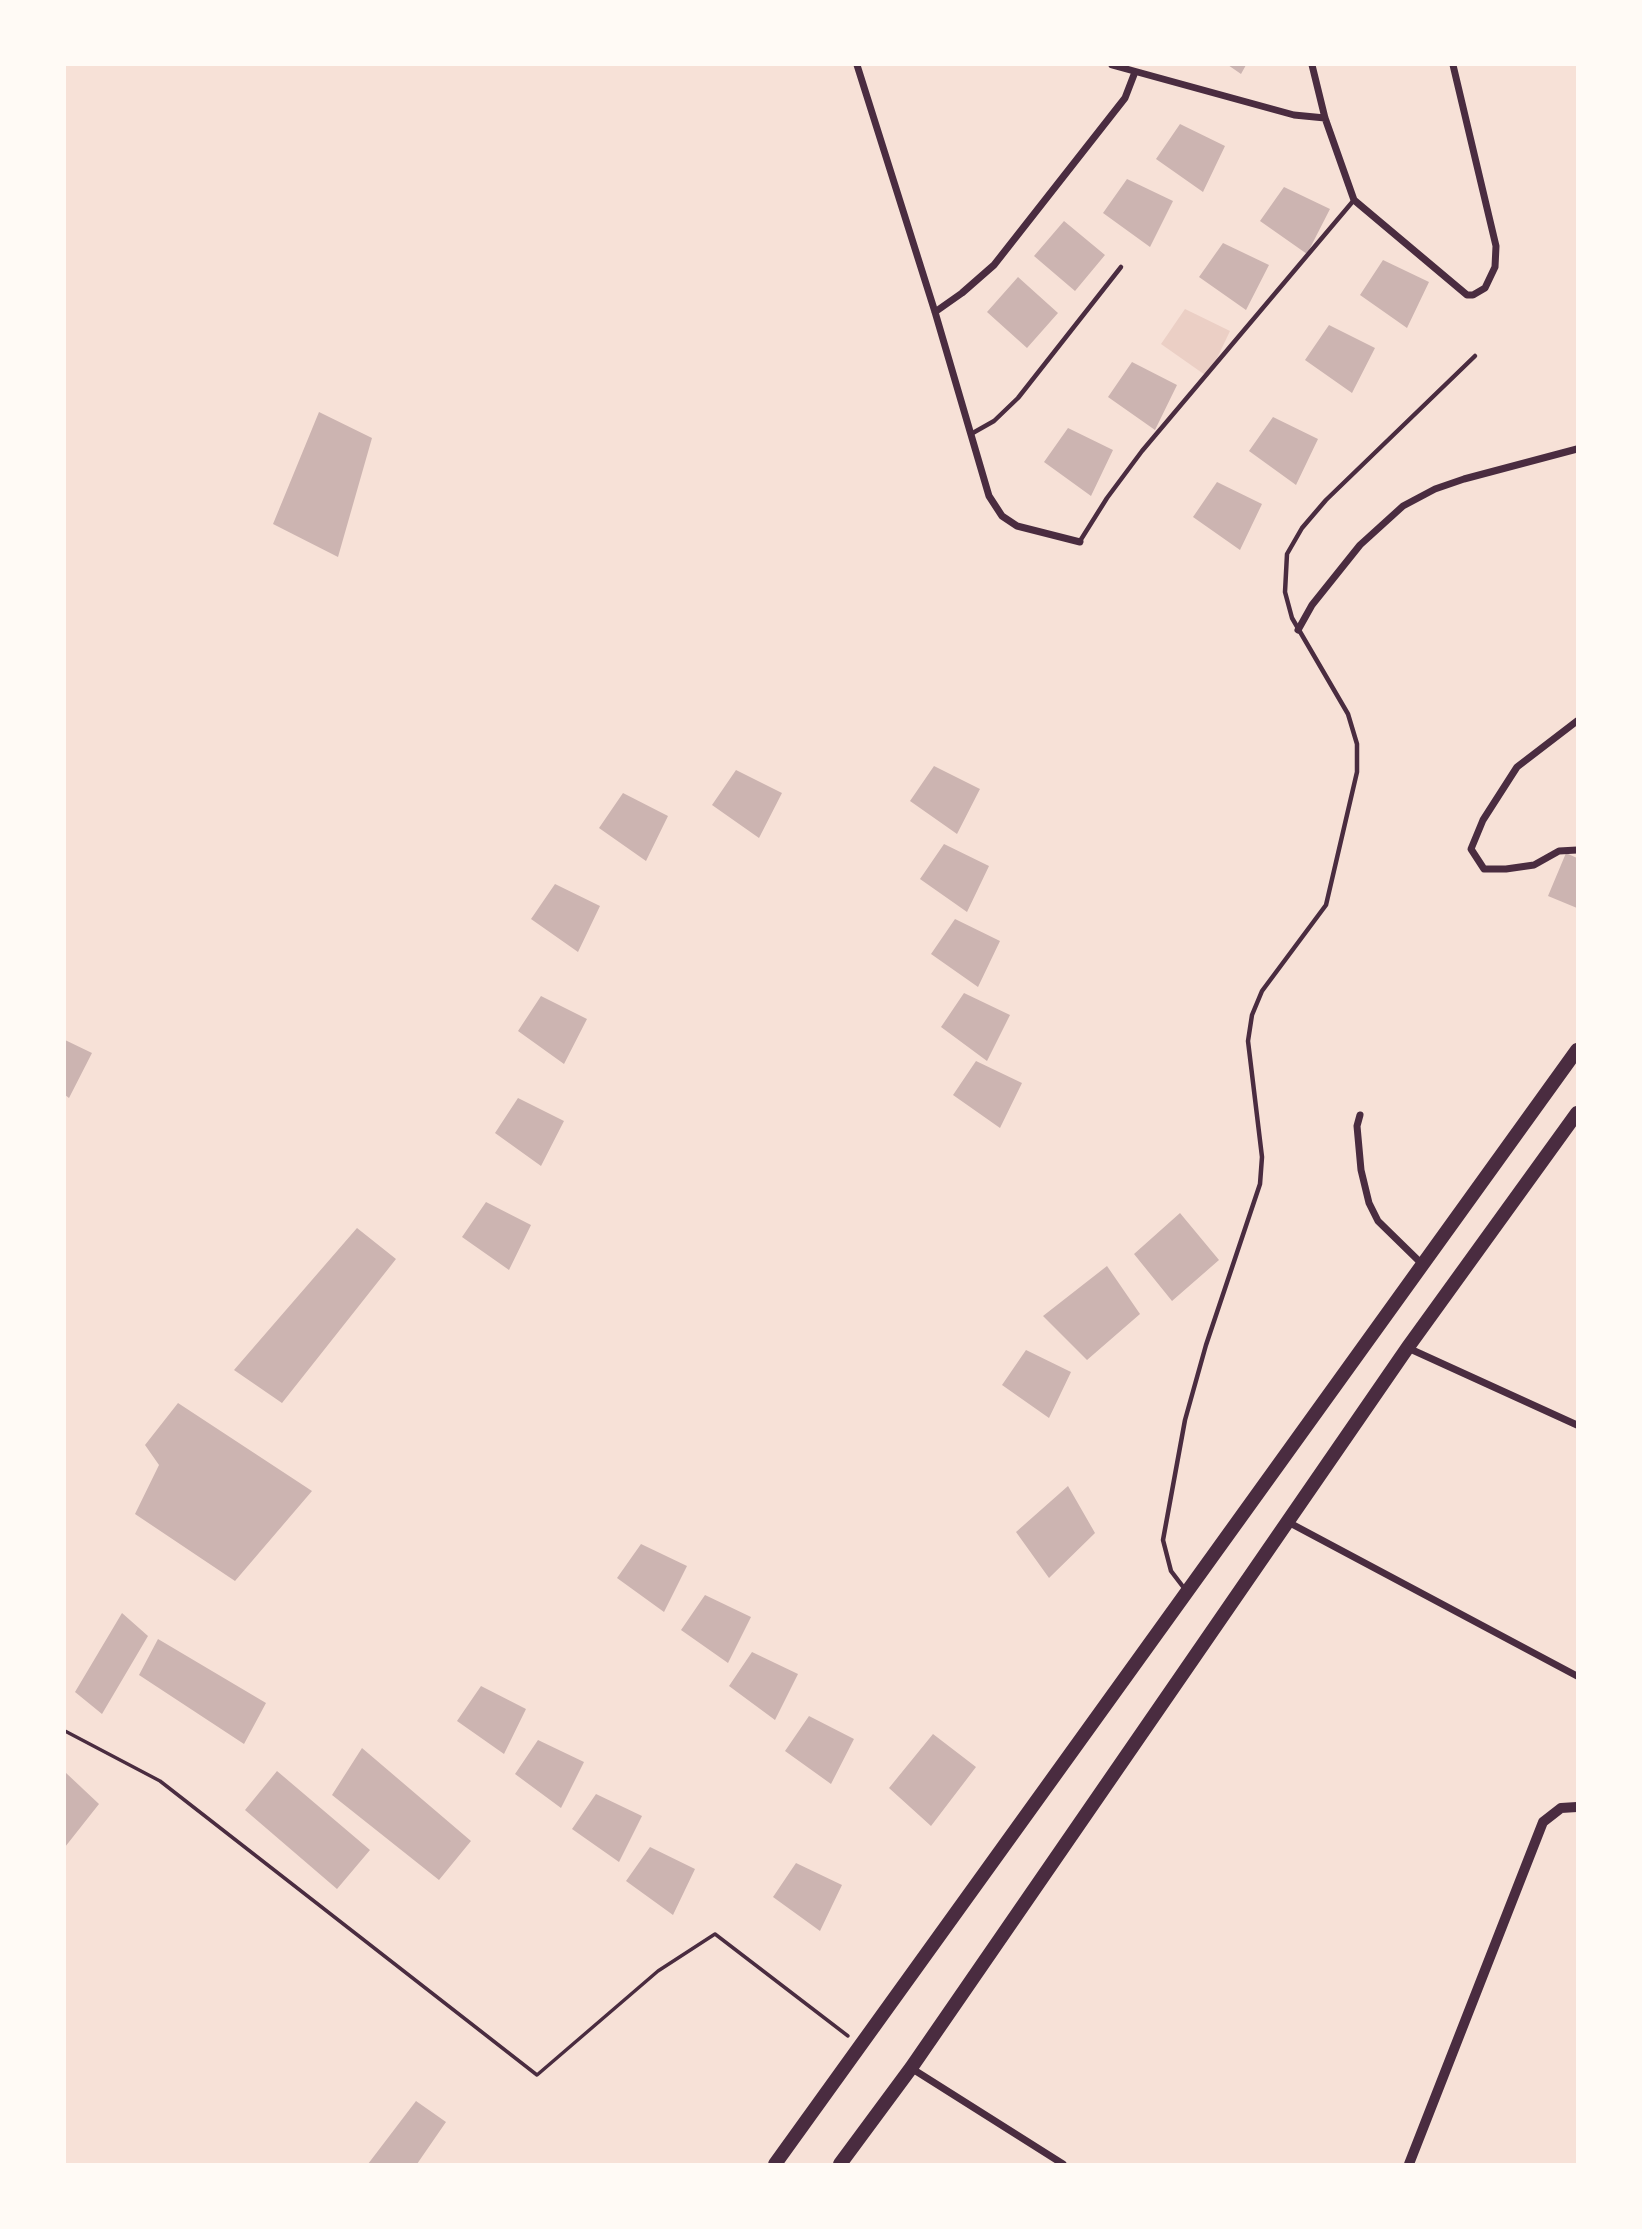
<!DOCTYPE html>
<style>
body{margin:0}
#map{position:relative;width:1642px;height:2229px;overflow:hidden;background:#f7e1d7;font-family:Ubuntu,sans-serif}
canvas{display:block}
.frame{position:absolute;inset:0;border:66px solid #fffaf5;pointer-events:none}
</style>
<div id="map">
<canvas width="1642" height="2229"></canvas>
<div class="frame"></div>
</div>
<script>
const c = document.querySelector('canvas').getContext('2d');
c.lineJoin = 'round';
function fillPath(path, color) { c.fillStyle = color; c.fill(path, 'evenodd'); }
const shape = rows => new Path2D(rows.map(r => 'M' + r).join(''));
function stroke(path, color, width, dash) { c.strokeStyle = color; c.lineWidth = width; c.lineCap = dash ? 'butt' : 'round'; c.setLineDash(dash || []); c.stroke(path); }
fillPath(shape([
 [1185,309,1230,331,1208,377,1161,344]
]), '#ebcfc5');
fillPath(shape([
 [1228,65,1246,65,1241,74],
 [1180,124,1225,146,1203,192,1156,159],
 [1127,179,1173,201,1150,247,1103,213],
 [1284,187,1330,209,1307,254,1260,221],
 [1064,221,1105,255,1075,291,1034,256],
 [1223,243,1269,265,1246,310,1199,277],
 [1383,260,1429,282,1407,328,1360,295],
 [1018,277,1058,313,1027,348,987,312],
 [1329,325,1375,348,1352,393,1305,360],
 [1132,362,1177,385,1155,430,1108,397],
 [319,412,372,438,338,557,273,524],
 [1273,417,1318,439,1296,485,1249,451],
 [1068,428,1113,450,1091,496,1044,462],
 [1217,482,1262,504,1240,550,1193,517],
 [934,766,980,789,957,834,910,801],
 [736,770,782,793,759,838,712,805],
 [623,793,668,816,646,861,599,828],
 [944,844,989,866,967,912,920,879],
 [1566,853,1577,858,1577,908,1548,896],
 [555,884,600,906,578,952,531,919],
 [955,919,1000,941,978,987,931,954],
 [964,993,1010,1015,987,1061,941,1027],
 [541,996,587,1019,564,1064,518,1031],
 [65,1040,92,1053,69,1098,65,1095],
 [976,1061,1022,1083,1000,1128,953,1095],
 [518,1098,564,1121,541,1166,495,1133],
 [486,1202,531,1225,509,1270,462,1237],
 [1180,1213,1219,1260,1172,1301,1134,1254],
 [357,1228,396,1259,282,1403,234,1370],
 [1107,1266,1140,1314,1087,1360,1043,1316],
 [1026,1350,1071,1372,1049,1418,1002,1385],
 [178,1403,312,1491,235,1581,135,1514,159,1465,145,1445],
 [1068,1486,1095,1533,1049,1578,1016,1532],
 [641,1544,687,1566,664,1612,617,1578],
 [705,1595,751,1617,728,1663,681,1630],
 [122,1613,148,1636,102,1714,75,1692],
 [158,1639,266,1703,244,1744,139,1675],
 [752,1652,798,1674,775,1720,729,1686],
 [481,1686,526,1709,504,1754,457,1721],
 [809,1716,854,1739,831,1784,785,1751],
 [933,1734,976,1767,931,1826,889,1788],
 [538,1740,584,1762,561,1808,515,1774],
 [362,1748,471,1841,439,1880,332,1795],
 [277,1771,370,1850,337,1889,245,1810],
 [65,1772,99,1804,65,1847],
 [596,1794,642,1816,619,1862,572,1829],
 [650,1847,695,1869,673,1915,626,1881],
 [796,1863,842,1885,820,1931,773,1897],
 [416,2101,446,2122,417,2164,368,2164]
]), '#ccb4b1');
stroke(shape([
 [65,1731,160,1781,537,2075,658,1971,715,1934,848,2036]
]), '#4a2c40', 3.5);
stroke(shape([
 [971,434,994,421,1018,398,1121,267],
 [1080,541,1107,498,1142,451,1354,200],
 [1184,1588,1171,1571,1163,1540,1185,1420,1206,1345,1260,1184,1262,1157,1248,1041,1252,1015,1262,991,1326,905,1357,772,1357,744,1348,714,1292,618,1285,592,1287,554,1302,528,1326,500,1475,356]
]), '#4a2c40', 4.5);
stroke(shape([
 [857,65,935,312,989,496,1002,516,1017,526,1080,542],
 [1112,65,1294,115,1325,118],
 [1312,65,1325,118,1354,200,1467,295,1473,295,1485,288,1495,267,1496,246,1453,65],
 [935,312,962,293,994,265,1125,98,1135,72],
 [1298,630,1312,605,1360,545,1403,506,1435,489,1464,479,1577,449],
 [1577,721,1517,767,1483,820,1471,849,1484,869,1506,869,1534,865,1559,851,1577,850],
 [1360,1115,1357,1126,1361,1170,1369,1203,1378,1221,1422,1264],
 [1408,1348,1577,1425],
 [1288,1522,1577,1676],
 [911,2068,1063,2164]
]), '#4a2c40', 7);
stroke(shape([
 [1409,2164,1543,1822,1561,1808,1577,1807]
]), '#4a2c40', 10);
stroke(shape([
 [775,2164,1577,1050],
 [840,2164,911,2068,1408,1347,1577,1113]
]), '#4a2c40', 14);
</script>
